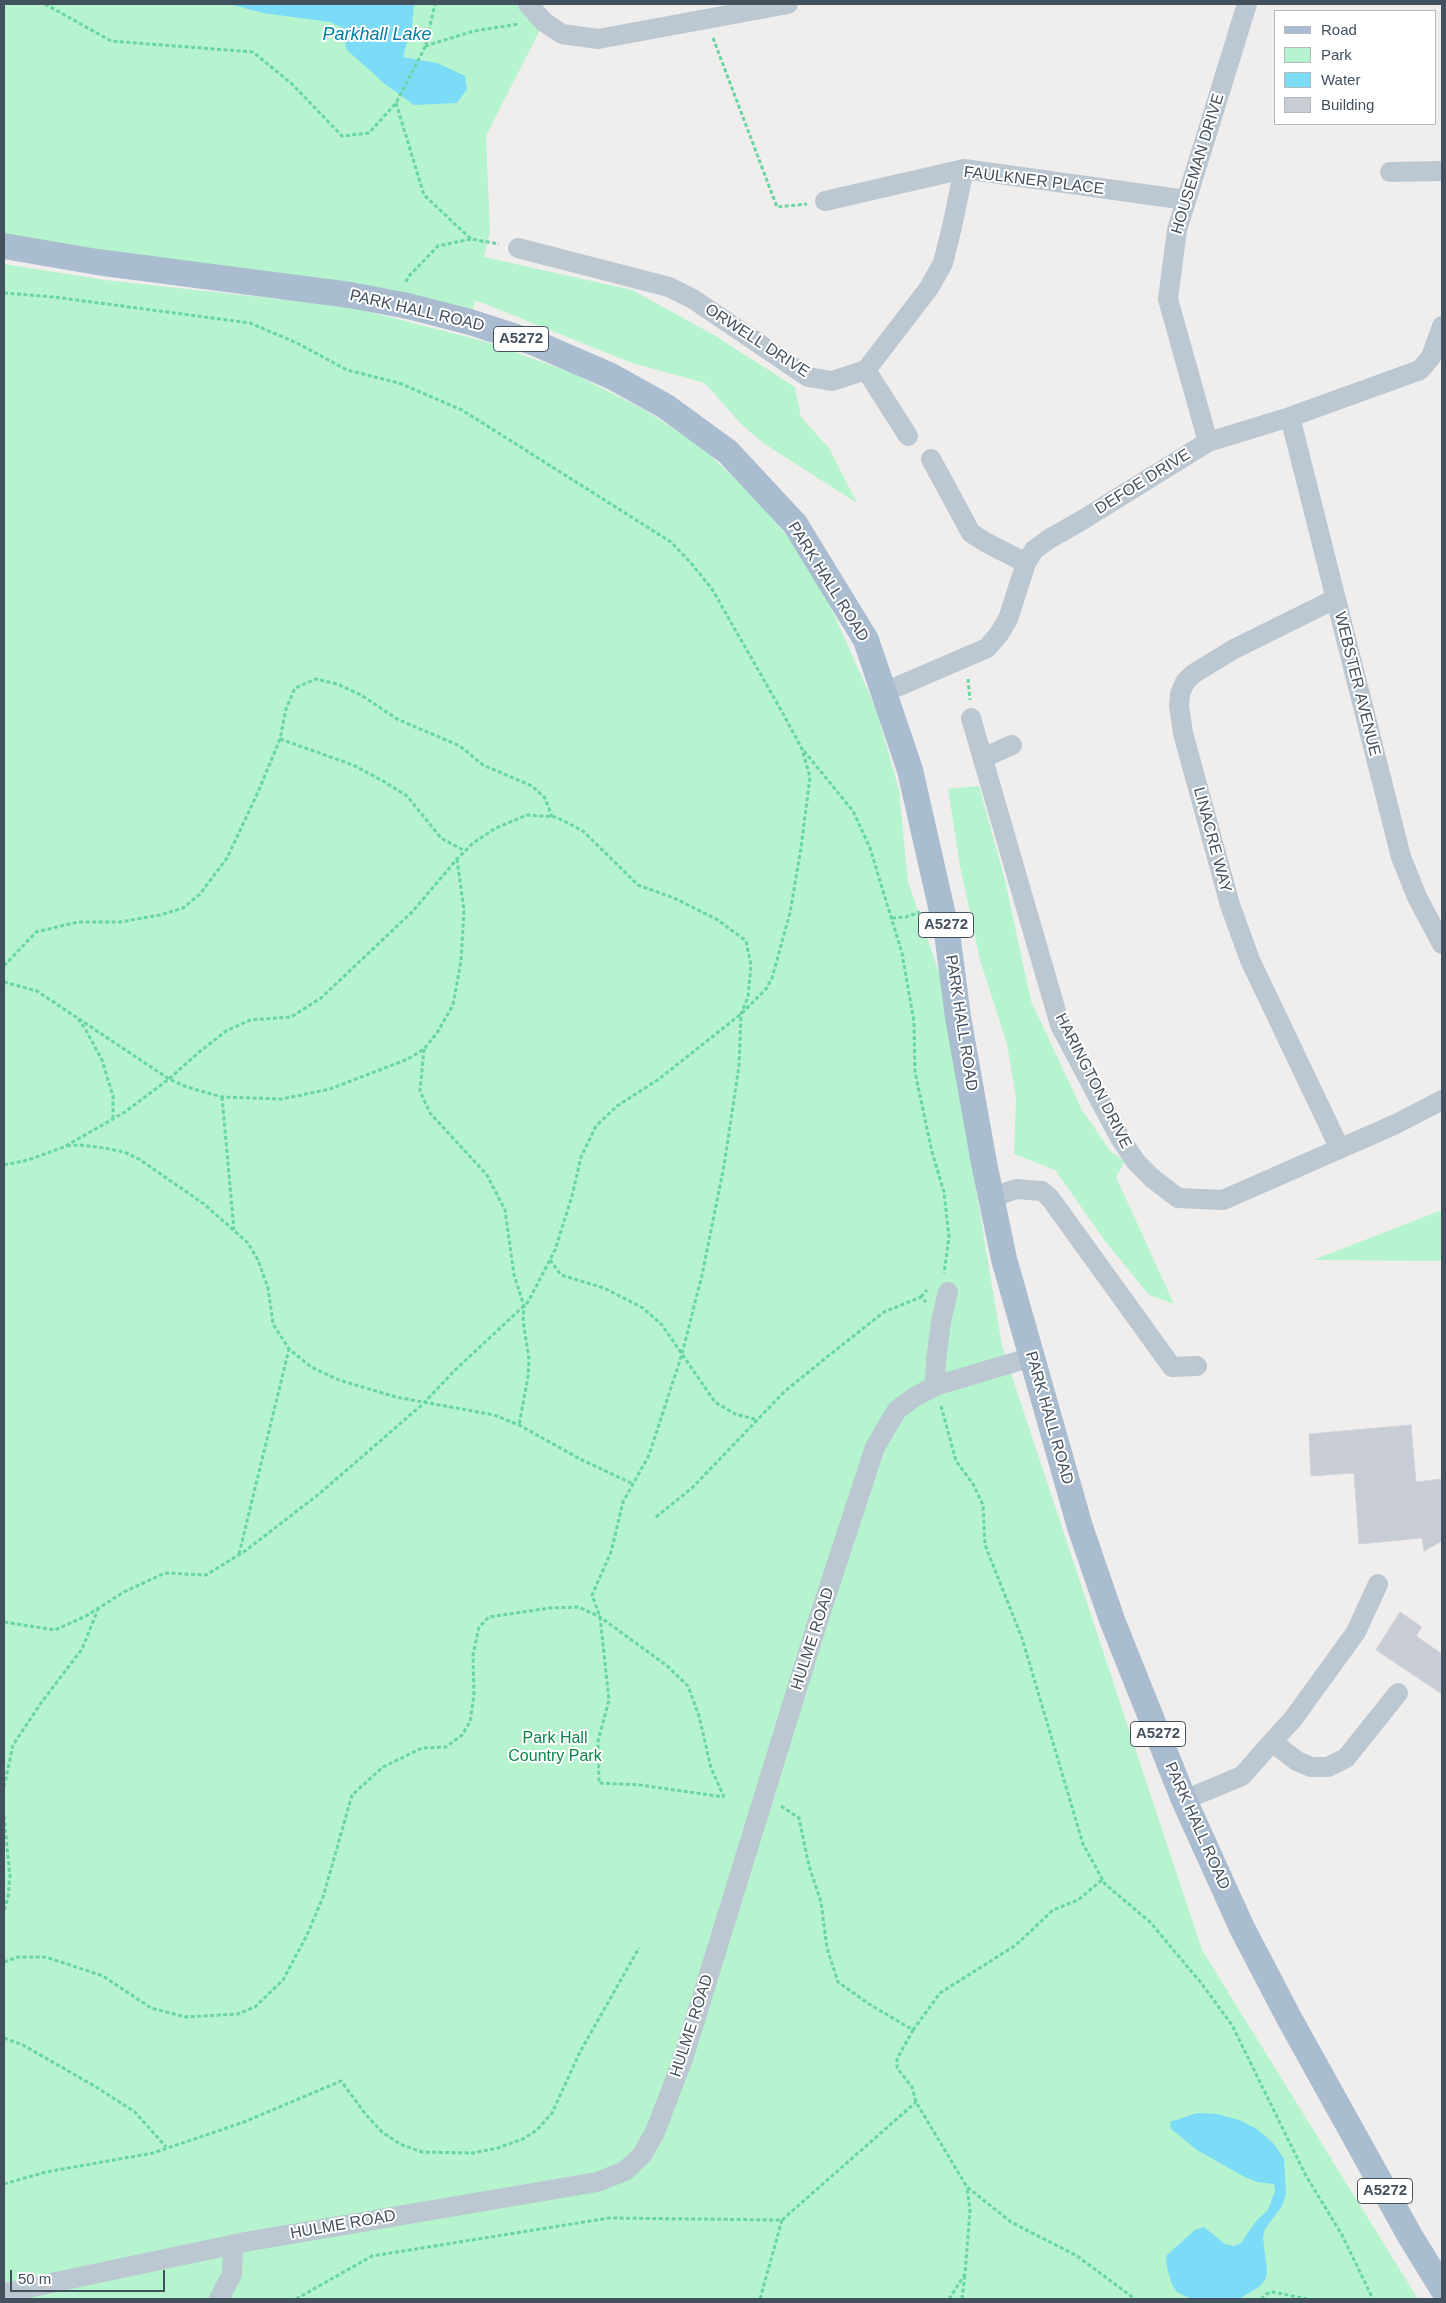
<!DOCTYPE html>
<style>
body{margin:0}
#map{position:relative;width:1446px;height:2303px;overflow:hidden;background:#f0eded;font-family:Helvetica,sans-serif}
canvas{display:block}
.frame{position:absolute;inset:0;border:5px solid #43505d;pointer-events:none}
.legend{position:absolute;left:1274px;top:10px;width:162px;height:115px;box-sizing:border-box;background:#fff;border:1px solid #b4b9be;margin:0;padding:6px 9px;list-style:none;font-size:15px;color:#43505d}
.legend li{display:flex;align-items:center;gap:10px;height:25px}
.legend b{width:25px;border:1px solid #b4b9be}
.scale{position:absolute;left:10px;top:2270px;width:155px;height:22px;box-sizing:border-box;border:2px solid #43505d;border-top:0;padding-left:6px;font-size:15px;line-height:18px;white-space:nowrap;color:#43505d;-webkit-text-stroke:4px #fff;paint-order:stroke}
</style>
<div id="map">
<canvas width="1446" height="2303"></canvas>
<div class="frame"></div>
<ul class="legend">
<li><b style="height:6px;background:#a9bcd0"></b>Road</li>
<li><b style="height:14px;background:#b5f4ce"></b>Park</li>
<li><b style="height:14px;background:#7cdbf6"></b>Water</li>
<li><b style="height:14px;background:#c8ccd4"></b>Building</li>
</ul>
<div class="scale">50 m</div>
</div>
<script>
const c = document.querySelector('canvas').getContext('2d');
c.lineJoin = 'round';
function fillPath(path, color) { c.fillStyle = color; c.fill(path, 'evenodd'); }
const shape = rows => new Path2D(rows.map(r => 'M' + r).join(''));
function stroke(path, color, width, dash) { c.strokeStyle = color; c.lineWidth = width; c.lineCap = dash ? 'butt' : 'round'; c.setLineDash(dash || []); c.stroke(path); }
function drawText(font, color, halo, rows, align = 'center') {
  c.font = font + ' Helvetica,sans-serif'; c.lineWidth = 4; c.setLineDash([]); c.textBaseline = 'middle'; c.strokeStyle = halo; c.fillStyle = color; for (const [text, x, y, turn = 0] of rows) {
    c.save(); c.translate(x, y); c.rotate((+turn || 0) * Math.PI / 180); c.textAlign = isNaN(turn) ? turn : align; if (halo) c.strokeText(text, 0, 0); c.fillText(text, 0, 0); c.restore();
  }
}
fillPath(shape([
 [4,4,528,4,544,22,486,136,490,231,484,257,632,290,714,335,795,387,801,417,829,448,857,503,763,443,740,423,705,383,632,363,475,300,470,322,4,245],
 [4,264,105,280,350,307,487,342,572,373,645,410,701,447,756,498,799,551,832,610,876,709,899,790,908,882,941,978,1002,1346,1202,1950,1418,2299,4,2299],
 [979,786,1005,880,1031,1001,1082,1110,1111,1152,1125,1161,1116,1177,1174,1304,1149,1295,1105,1241,1055,1170,1014,1154,1016,1098,1007,1044,980,960,960,866,948,789],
 [1442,1210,1442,1261,1313,1260]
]), '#b5f4ce');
fillPath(shape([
 [229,4,414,4,412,26,403,57,437,63,465,76,467,89,457,103,414,105,385,84,346,49,344,29,330,22,263,13],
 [1197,2113,1217,2114,1239,2120,1257,2129,1274,2144,1284,2159,1286,2193,1282,2206,1265,2229,1263,2237,1267,2272,1265,2280,1260,2286,1239,2299,1191,2299,1177,2292,1172,2284,1167,2268,1166,2256,1195,2230,1204,2227,1225,2244,1234,2246,1241,2243,1256,2221,1268,2210,1275,2191,1274,2184,1257,2182,1243,2176,1197,2150,1171,2129,1170,2122]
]), '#7cdbf6');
const building = shape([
 [1411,1425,1416,1482,1442,1479,1442,1541,1424,1551,1422,1538,1359,1544,1354,1473,1311,1476,1309,1434,1411,1425],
 [1400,1612,1422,1627,1416,1636,1442,1654,1442,1694,1376,1650,1400,1612]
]);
fillPath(building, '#c8ccd4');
stroke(building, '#d0d3da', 1);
stroke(shape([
 [45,4,111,41,253,52,292,84,342,136,369,133,396,103,425,47,435,4],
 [713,38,777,207,807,204],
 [425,46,474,31,519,24],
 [396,103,424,195,471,239,499,244],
 [406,282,408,277,438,246,471,239],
 [4,293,54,297,250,323,297,343,347,370,399,383,462,410,671,542,691,563,712,589,781,710,802,749,810,777,801,848,790,913,772,978,766,989,741,1014,659,1079,617,1106,596,1126,581,1157,572,1196,555,1250,528,1302,454,1371,424,1403,319,1494,245,1551,206,1575,165,1573,124,1592,86,1616,55,1630,4,1622],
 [968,679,970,700],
 [280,739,353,765,383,781,407,796,441,838,465,851],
 [804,751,853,811,870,848,902,953,914,1022,915,1072,932,1152,944,1192,949,1237,944,1273],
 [892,918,906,917,920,912],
 [4,966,36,932,78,922,120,922,160,915,183,908,200,894,227,858,259,790,280,739,286,709,295,688,316,679,337,684,361,695,397,719,460,746,483,765,532,786,545,798,552,817],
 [4,982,37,991,169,1079,187,1087,222,1097,282,1099,330,1089,408,1059,424,1049,437,1033,453,1005,461,961,464,910,457,859],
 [78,1019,86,1030,102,1060,113,1096,113,1117],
 [424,1049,420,1091,430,1113,487,1175,505,1210,514,1275,524,1306,523,1320,529,1360,528,1377,519,1425],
 [222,1097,234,1230],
 [67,1146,80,1145,104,1148,124,1152,139,1159,204,1204,248,1243,258,1260,268,1288,273,1324,289,1349,311,1367,339,1380,396,1397,494,1415,519,1425,580,1459,633,1484],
 [4,1165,28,1160,64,1147,125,1112,169,1079,198,1053,226,1031,250,1020,291,1017,321,998,413,911,457,859,473,843,496,828,527,815,556,817,583,831,638,885,674,898,718,920,746,941,751,965,748,997,741,1014,739,1066,724,1166,702,1275,682,1354,649,1455,623,1502,611,1552,592,1595,600,1617,609,1700,598,1741,599,1783,640,1785,724,1797],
 [550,1260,561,1275,604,1288,643,1308,662,1325,715,1402,735,1414,758,1420],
 [921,1297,927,1290],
 [941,1406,956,1461,973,1484,983,1505,985,1545,1022,1638,1083,1844,1105,1884,1150,1922,1202,1984,1232,2025,1305,2174,1342,2235,1373,2299],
 [656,1517,692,1488,785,1391,832,1353,884,1312,921,1297,926,1302],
 [239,1554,289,1349],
 [4,1787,13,1745,41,1703,82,1649,98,1609],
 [781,1806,799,1818,809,1866,821,1902,827,1948,838,1982,869,2004,913,2030,897,2059,897,2068,912,2087,916,2102,967,2187,1011,2222,1077,2256,1135,2299],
 [4,1816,10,1877,8,1897,4,1911],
 [4,1962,18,1957,46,1957,103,1976,151,2008,186,2017,238,2014,255,2007,283,1980,307,1935,323,1897,352,1795,383,1767,422,1748,446,1747,462,1735,470,1722,474,1695,473,1655,479,1627,489,1617,550,1608,579,1607,600,1617,666,1665,688,1686,699,1716,711,1768,724,1797],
 [913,2030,940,1993,1016,1945,1053,1910,1078,1900,1103,1879],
 [4,2038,23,2045,96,2087,135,2112,166,2147],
 [4,2184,46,2172,153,2153,244,2122,341,2081,367,2116,382,2132,400,2144,422,2152,473,2153,498,2148,523,2139,537,2130,552,2113,580,2052,639,1948],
 [296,2299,372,2256,609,2218,782,2220,916,2102],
 [760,2299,782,2220],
 [949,2299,965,2274,970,2210,967,2187],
 [962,2299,965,2275],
 [1261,2299,1266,2294,1273,2292,1307,2299]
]), '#69d6a2', 3, [4, 2.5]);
stroke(shape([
 [528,4,544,22,562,34,598,39,788,4],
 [1390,172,1442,171],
 [825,201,964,169,1186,200],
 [518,248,669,287,693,299,808,377,832,381,866,370,929,288,943,263,952,227,964,169],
 [866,370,908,436],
 [1290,417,1401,857,1417,897,1442,944],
 [1208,442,1168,299,1177,230,1247,4],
 [931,459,971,533,987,543,1026,563],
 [1335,599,1234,649,1193,674,1185,682,1180,694,1179,706,1183,733,1230,905,1250,960,1340,1149],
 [885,692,987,648,999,634,1008,619,1026,563,1034,550,1049,539,1079,522,1208,442,1290,417,1420,370,1431,357,1442,326],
 [971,718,1060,1025,1120,1138,1136,1162,1152,1178,1178,1198,1223,1200,1396,1124,1442,1100],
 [983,758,1012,745],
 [991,1198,1016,1189,1042,1191,1050,1198,1172,1367,1197,1366],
 [935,1386,936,1361,941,1321,948,1292],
 [1272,1742,1297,1761,1311,1767,1328,1767,1346,1758,1398,1693],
 [1184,1800,1242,1776,1272,1742,1293,1719,1356,1632,1378,1584],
 [4,2293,245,2242,597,2182,625,2171,642,2155,655,2132,683,2059,816,1627,875,1447,897,1410,913,1398,935,1386,1032,1357],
 [219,2299,232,2274,233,2244]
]), '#bbc7d1', 20);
stroke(shape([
 [4,246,97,262,350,295,408,306,470,322,535,343,611,376,665,406,728,452,795,524,866,640,910,770,947,933,958,1017,984,1163,1004,1259,1080,1527,1112,1620,1184,1800,1242,1928,1289,2018,1410,2236,1442,2288]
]), '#a9bcd0', 26);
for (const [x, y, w] of [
 [521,339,55],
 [946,925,55],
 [1158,1734,55],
 [1385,2191,55]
]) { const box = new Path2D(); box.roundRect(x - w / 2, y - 12.5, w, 25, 4); c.fillStyle = '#fff'; c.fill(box); stroke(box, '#43505d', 1); }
drawText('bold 15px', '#43505d', null, [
 ["A5272",521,339],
 ["A5272",946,925],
 ["A5272",1158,1734],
 ["A5272",1385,2191]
]);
drawText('16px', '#43505d', '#fff', [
 ["HOUSEMAN DRIVE",1198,164,-73],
 ["FAULKNER PLACE",1034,181,7],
 ["PARK HALL ROAD",417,311,13],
 ["ORWELL DRIVE",757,341,33],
 ["DEFOE DRIVE",1143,482,-32],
 ["PARK HALL ROAD",828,582,58],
 ["WEBSTER AVENUE",1357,684,76],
 ["LINACRE WAY",1212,840,75],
 ["PARK HALL ROAD",961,1023,81],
 ["HARINGTON DRIVE",1093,1081,63],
 ["PARK HALL ROAD",1049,1418,74],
 ["HULME ROAD",813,1639,-72],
 ["PARK HALL ROAD",1197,1826,66],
 ["HULME ROAD",692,2026,-72],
 ["HULME ROAD",343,2225,-10]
]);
drawText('16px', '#0b864b', '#fff', [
 ["Park Hall",555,1739],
 ["Country Park",555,1757]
]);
drawText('italic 18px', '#027ea3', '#fff', [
 ["Parkhall Lake",377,35]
]);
</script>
